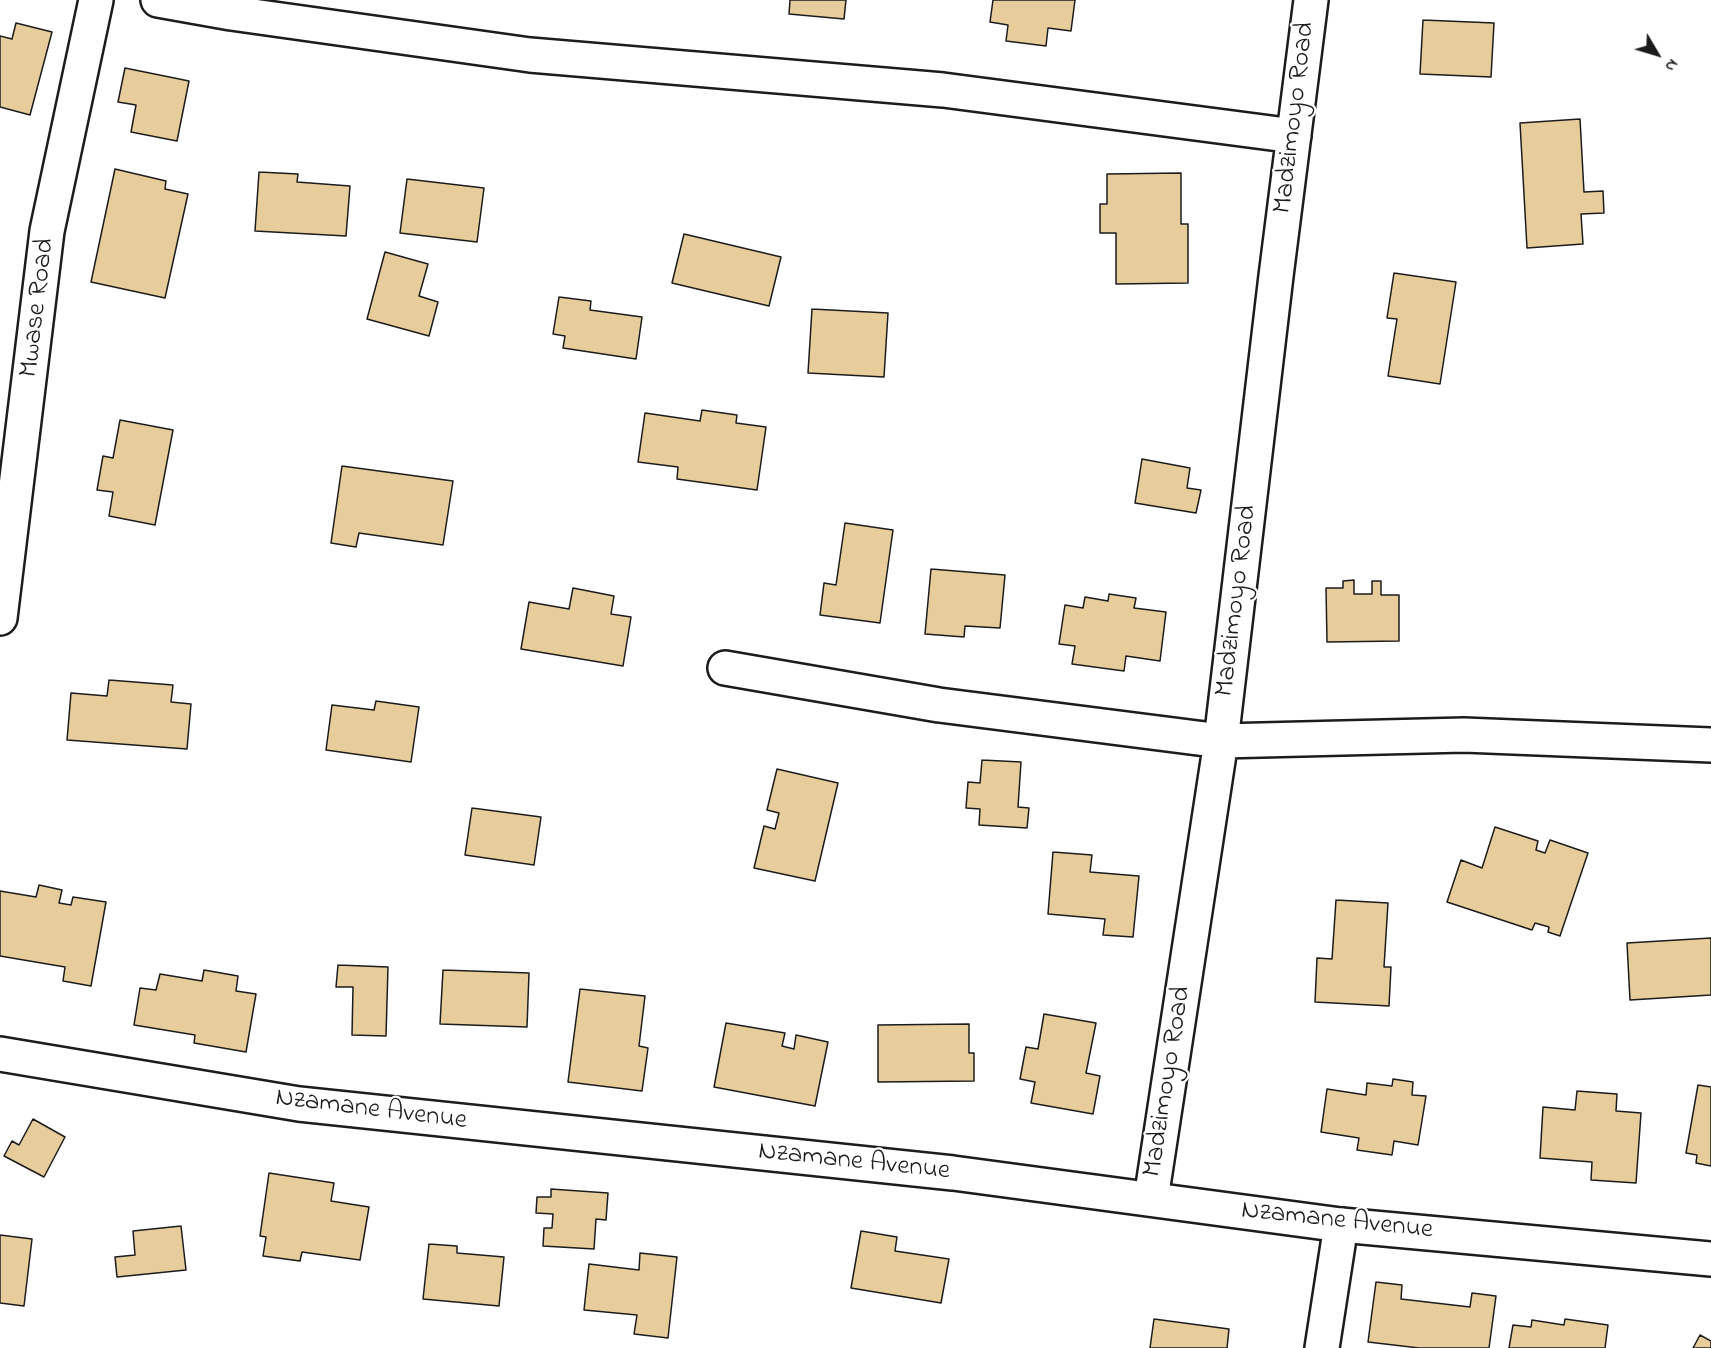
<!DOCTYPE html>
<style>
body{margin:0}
#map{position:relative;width:1711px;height:1348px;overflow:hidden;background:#fff;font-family:"Indie Flower",sans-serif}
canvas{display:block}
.north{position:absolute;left:1627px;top:24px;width:60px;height:60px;-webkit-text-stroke:4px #fff;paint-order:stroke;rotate:128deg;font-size:16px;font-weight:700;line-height:24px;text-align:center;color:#1c1c1c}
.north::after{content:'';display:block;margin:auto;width:21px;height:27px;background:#1c1c1c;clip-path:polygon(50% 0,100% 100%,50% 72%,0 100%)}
</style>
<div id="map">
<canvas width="1711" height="1348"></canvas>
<div class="north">N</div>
</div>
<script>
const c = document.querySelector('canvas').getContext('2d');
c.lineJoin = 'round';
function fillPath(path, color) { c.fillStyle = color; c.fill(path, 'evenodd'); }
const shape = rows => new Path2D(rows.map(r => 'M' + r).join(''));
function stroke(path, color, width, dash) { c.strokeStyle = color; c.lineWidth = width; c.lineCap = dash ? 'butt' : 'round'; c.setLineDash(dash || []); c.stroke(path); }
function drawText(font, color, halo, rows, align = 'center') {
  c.font = font + ' "Indie Flower",sans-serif'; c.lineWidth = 4.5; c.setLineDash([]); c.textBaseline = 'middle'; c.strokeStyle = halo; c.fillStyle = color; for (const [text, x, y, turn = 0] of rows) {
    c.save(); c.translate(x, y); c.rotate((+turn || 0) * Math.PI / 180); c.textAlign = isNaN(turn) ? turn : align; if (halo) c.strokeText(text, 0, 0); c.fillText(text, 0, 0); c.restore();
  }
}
const building = shape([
 [790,0,846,0,844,19,789,14,790,0],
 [993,0,1075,0,1071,31,1048,28,1046,46,1006,41,1008,25,990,22,993,0],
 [1423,20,1494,23,1491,77,1420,74,1423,20],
 [16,23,52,32,30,115,0,107,0,36,12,39,16,23],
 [125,68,189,81,177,141,131,132,136,105,118,102,125,68],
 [1580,119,1584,192,1603,191,1604,213,1581,214,1583,244,1527,248,1520,123,1580,119],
 [115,169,166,181,165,189,188,194,165,298,91,282,115,169],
 [259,172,298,174,297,182,350,186,346,236,255,231,259,172],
 [1181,173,1181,224,1188,224,1188,283,1116,284,1116,233,1100,233,1100,204,1107,204,1107,174,1181,173],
 [407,179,484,188,477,242,400,233,407,179],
 [684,234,781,257,769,306,672,283,684,234],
 [385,252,428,264,419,296,438,302,429,336,367,319,385,252],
 [1394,273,1456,282,1440,384,1388,376,1397,319,1387,318,1394,273],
 [559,297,591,301,590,310,642,317,636,359,563,348,565,336,553,334,559,297],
 [812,309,888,313,884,377,808,373,812,309],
 [702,410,737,415,736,423,766,427,757,490,677,479,678,467,638,462,645,413,700,421,702,410],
 [120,420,173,430,155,525,109,516,113,492,97,490,103,456,113,458,120,420],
 [1142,459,1190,468,1187,488,1201,490,1196,513,1135,503,1142,459],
 [342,466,453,481,443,545,359,533,356,547,331,543,342,466],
 [845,523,893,530,880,623,820,615,824,583,836,585,845,523],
 [931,569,1005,575,1000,628,965,626,964,637,925,634,931,569],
 [1354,580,1354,594,1372,594,1372,581,1381,581,1381,595,1399,595,1399,641,1327,642,1326,588,1343,588,1343,581,1354,580],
 [573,588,614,596,611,614,631,617,623,666,521,649,529,602,569,609,573,588],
 [1109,594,1136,598,1134,608,1166,612,1160,661,1126,656,1124,671,1072,664,1075,646,1059,644,1065,605,1083,608,1085,597,1108,601,1109,594],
 [109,680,173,685,171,702,191,704,187,749,67,740,71,693,107,696,109,680],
 [376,701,419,707,411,762,326,750,332,705,374,710,376,701],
 [982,760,1021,762,1018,807,1029,808,1027,828,979,825,980,809,966,808,968,782,980,783,982,760],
 [777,769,838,783,815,881,754,868,764,826,775,829,779,813,767,810,777,769],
 [472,808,541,817,534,865,465,855,472,808],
 [1495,827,1538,841,1536,850,1545,853,1550,840,1588,853,1560,936,1548,932,1549,927,1535,923,1532,930,1447,902,1461,860,1482,868,1495,827],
 [1053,852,1092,855,1090,872,1139,876,1133,937,1103,935,1105,919,1048,914,1053,852],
 [39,885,62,890,59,903,71,905,73,897,106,902,91,986,63,981,65,967,0,956,0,891,36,897,39,885],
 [1336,900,1388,903,1384,967,1391,967,1389,1006,1315,1002,1317,958,1332,959,1336,900],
 [1711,938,1711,995,1630,1000,1627,943,1711,938],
 [338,965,388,967,386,1036,352,1035,353,987,336,987,338,965],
 [204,970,238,976,236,991,256,994,246,1052,194,1043,195,1035,134,1025,140,988,156,990,160,974,202,981,204,970],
 [443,970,529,973,527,1027,440,1024,443,970],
 [580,989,645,996,639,1046,648,1048,642,1091,568,1082,580,989],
 [1044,1014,1096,1023,1086,1073,1100,1076,1093,1114,1031,1103,1035,1082,1020,1079,1026,1047,1038,1049,1044,1014],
 [726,1023,785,1033,782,1046,794,1049,796,1035,828,1042,815,1106,714,1087,726,1023],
 [969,1024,969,1053,974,1053,974,1081,878,1082,878,1025,969,1024],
 [1393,1079,1413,1082,1412,1095,1426,1096,1418,1145,1394,1141,1392,1155,1357,1150,1359,1138,1321,1132,1327,1089,1366,1095,1367,1083,1392,1086,1393,1079],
 [1698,1085,1711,1087,1711,1166,1696,1163,1697,1155,1686,1153,1698,1085],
 [1577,1091,1617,1094,1616,1111,1641,1113,1636,1183,1591,1180,1592,1162,1540,1158,1543,1107,1575,1110,1577,1091],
 [33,1119,65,1137,44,1177,4,1156,12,1141,19,1145,33,1119],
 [269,1173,334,1183,331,1201,369,1207,360,1260,302,1252,300,1261,263,1256,266,1237,260,1236,269,1173],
 [551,1189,608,1193,606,1220,596,1219,594,1249,543,1246,544,1228,552,1228,553,1214,536,1213,537,1197,551,1197,551,1189],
 [181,1226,186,1270,117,1277,115,1257,135,1255,133,1231,181,1226],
 [861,1231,897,1237,895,1251,949,1259,941,1303,851,1288,861,1231],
 [0,1235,32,1239,24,1306,0,1303,0,1235],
 [429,1244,457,1246,457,1253,504,1257,499,1306,423,1299,429,1244],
 [640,1253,677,1257,668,1338,634,1334,637,1315,584,1310,589,1264,639,1270,640,1253],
 [1376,1282,1402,1285,1401,1299,1470,1307,1472,1293,1496,1296,1489,1348,1419,1348,1368,1342,1376,1282],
 [1154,1319,1229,1329,1227,1348,1150,1348,1154,1319],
 [1565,1319,1608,1325,1605,1348,1509,1348,1513,1325,1531,1327,1532,1320,1564,1325,1565,1319],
 [1700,1335,1711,1341,1711,1348,1693,1348,1700,1335]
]);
fillPath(building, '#e8cd9c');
stroke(building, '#1c1c1c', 1.5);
const street = shape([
 [158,0,231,13,530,55,943,90,1294,136],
 [0,618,47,231,96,0],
 [725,668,939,705,1221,741,1464,735,1711,745],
 [1151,1199,1221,741,1276,276,1311,0],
 [1322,1348,1341,1225]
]);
const secondary = shape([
 [0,1054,299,1104,953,1173,1341,1225,1711,1259]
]);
stroke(street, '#1c1c1c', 38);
stroke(secondary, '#1c1c1c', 38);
stroke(street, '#fff', 33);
stroke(secondary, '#fff', 33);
drawText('27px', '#1c1c1c', '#fff', [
 ["Madzimoyo Road",1296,118,-83],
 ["Mwase Road",39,308,-83],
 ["Madzimoyo Road",1238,601,-83],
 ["Madzimoyo Road",1169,1082,-81],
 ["Nzamane Avenue",371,1111,7],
 ["Nzamane Avenue",854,1163,6],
 ["Nzamane Avenue",1337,1222,6]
]);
</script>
